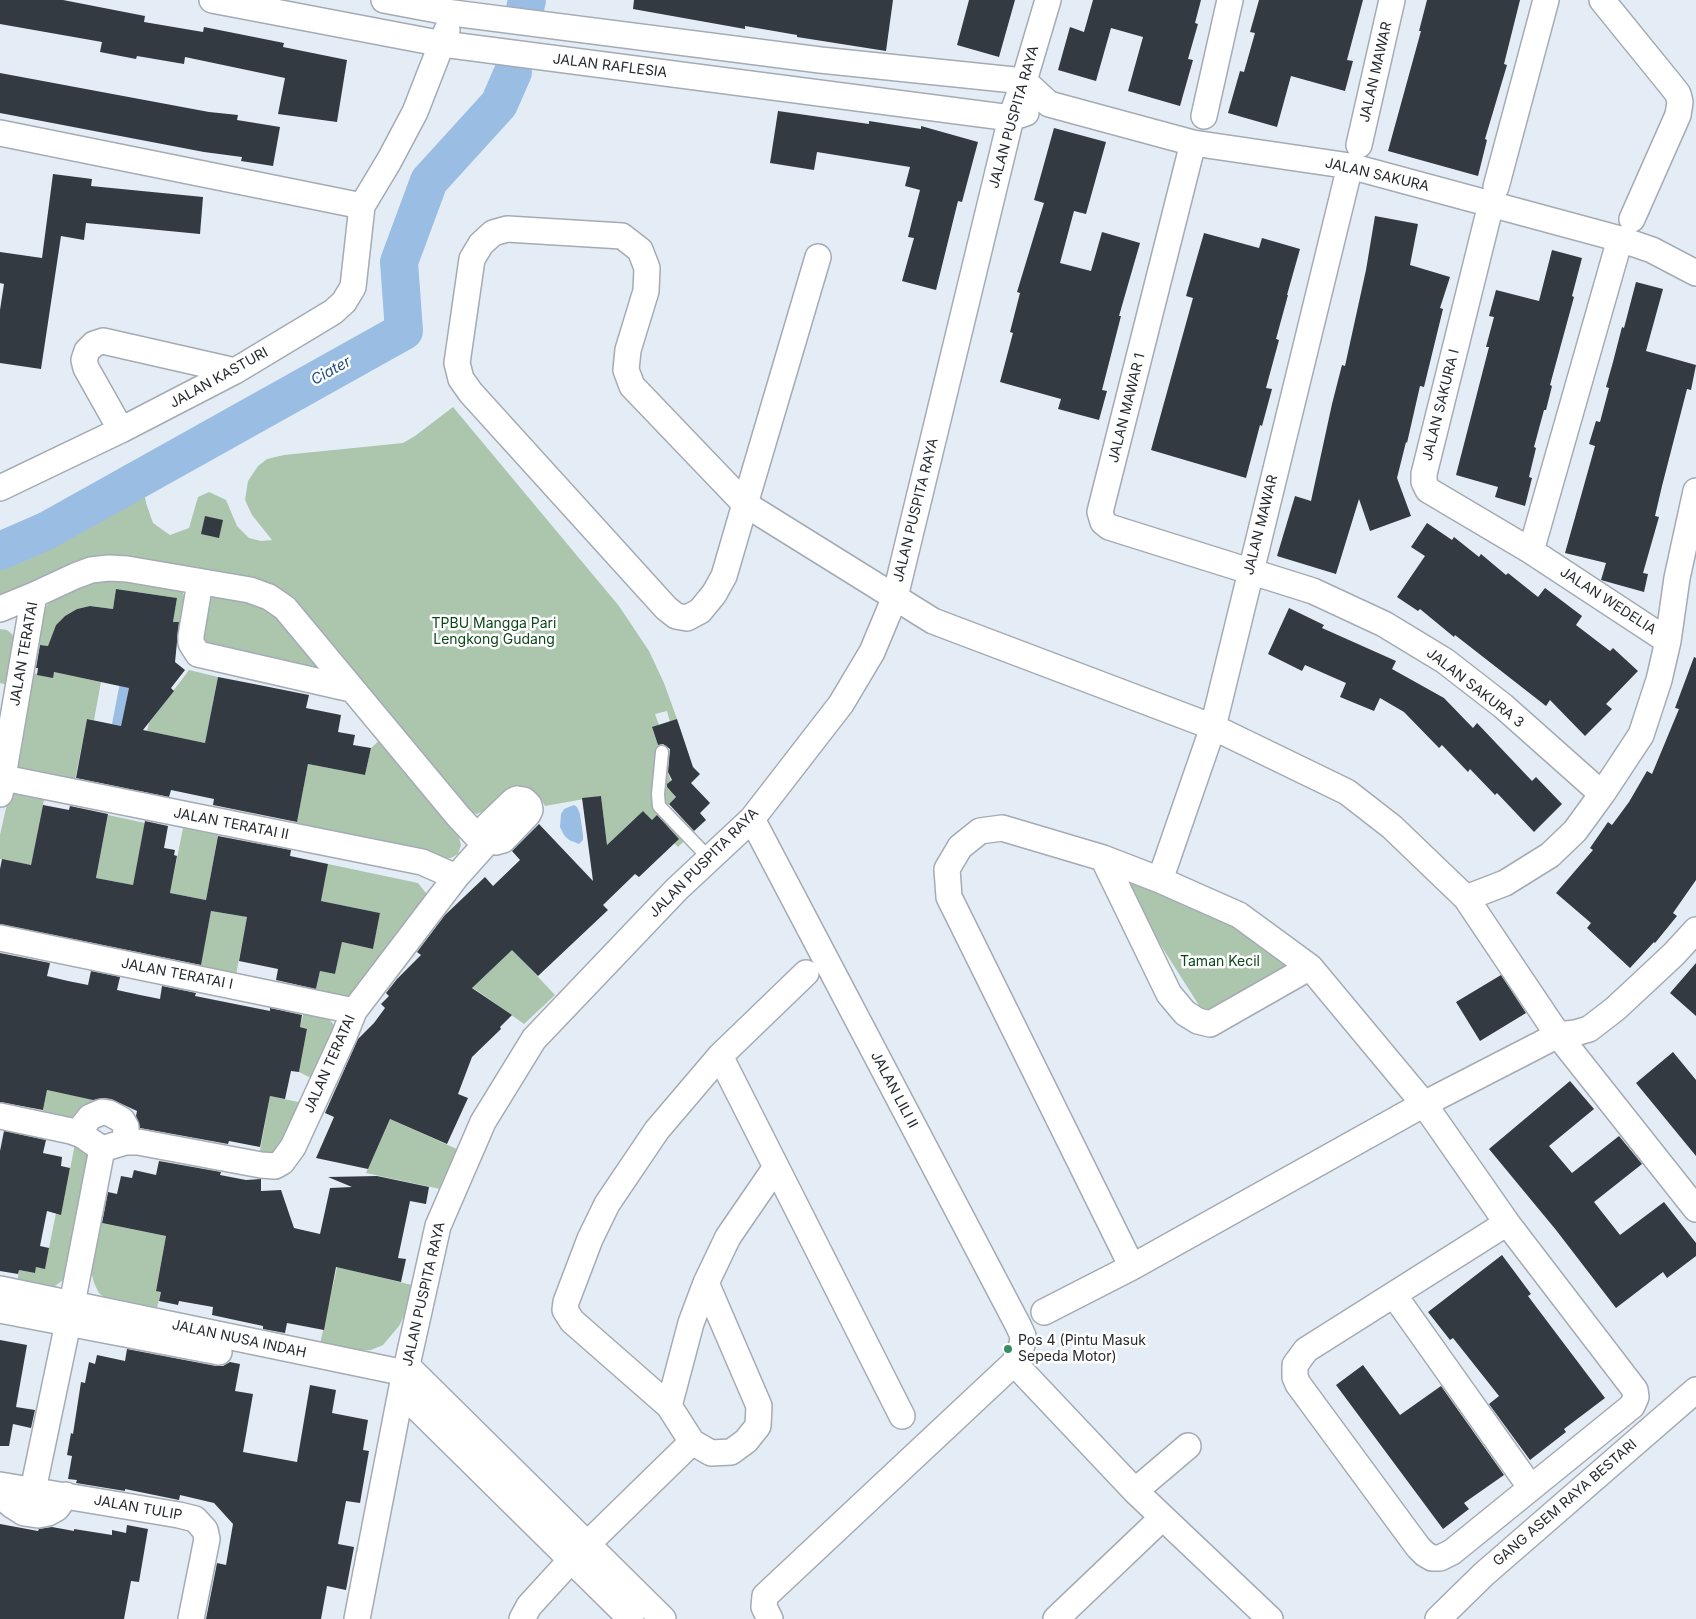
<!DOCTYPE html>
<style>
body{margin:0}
canvas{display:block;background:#e4ecf6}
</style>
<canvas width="1696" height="1619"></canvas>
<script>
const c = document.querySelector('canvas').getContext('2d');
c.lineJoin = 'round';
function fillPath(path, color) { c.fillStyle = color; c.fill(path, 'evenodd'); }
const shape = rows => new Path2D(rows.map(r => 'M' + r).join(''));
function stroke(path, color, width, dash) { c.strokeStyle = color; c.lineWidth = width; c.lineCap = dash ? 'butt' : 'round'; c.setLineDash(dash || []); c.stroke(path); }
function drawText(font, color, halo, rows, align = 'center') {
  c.font = font + ' Inter,sans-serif'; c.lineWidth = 5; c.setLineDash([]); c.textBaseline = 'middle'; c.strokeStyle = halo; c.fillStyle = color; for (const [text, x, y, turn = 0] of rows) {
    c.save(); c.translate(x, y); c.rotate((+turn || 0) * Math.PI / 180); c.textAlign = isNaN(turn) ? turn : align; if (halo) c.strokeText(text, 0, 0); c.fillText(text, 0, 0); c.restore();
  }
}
fillPath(shape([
 [453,407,619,606,649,651,664,683,677,719,670,722,667,711,655,714,659,725,652,728,671,781,666,786,676,797,668,805,673,811,666,818,672,824,680,817,694,832,678,847,643,811,607,845,601,796,545,806,539,796,530,790,477,814,468,812,252,579,155,561,123,557,94,558,79,561,59,569,0,597,0,568,144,491,146,503,153,523,170,535,189,528,198,497,209,492,226,500,237,526,249,538,261,541,272,540,252,515,245,500,248,481,258,466,267,459,284,455,403,443,415,436],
 [107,576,182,589,184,596,180,623,173,622,177,598,116,589,113,609,90,606,77,609,65,616,56,625,48,646,35,645,41,613,47,605,57,597],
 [217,595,269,606,322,672,204,647,201,626,210,598],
 [0,629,7,630,12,634,15,641,8,685,0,683],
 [189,670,218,677,205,743,147,731,149,723],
 [54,672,101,682,94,720,87,719,74,785,22,774,16,767,30,674],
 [381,739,458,834,461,845,458,854,451,858,439,859,296,827,308,764,365,775,371,748],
 [13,792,45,795,31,865,0,859,0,835,8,799],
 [108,815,145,823,133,885,96,878],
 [183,828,218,835,206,900,170,893],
 [328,864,418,883,426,893,426,899,352,994,347,997,316,991,320,971,335,974,342,942,373,949,380,913,321,901],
 [1115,873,1243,927,1295,966,1207,1018],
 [211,911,247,917,236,975,200,968],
 [512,949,555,995,524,1024,472,987],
 [304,1012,328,1018,335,1026,313,1079,299,1072,307,1029,300,1027],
 [47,1090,85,1098,92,1095,94,1105,77,1119,43,1111],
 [270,1096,303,1103,278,1153,259,1156],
 [390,1119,459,1150,440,1189,366,1173],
 [76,1139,90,1156,67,1273,63,1280,55,1286,43,1289,17,1284,19,1270,35,1273,36,1267,45,1268,56,1213,61,1214],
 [101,1223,166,1236,156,1290,161,1292,156,1312,107,1300,99,1293,94,1283,91,1271],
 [337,1267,412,1285,404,1316,399,1326,383,1345,371,1350,353,1351,320,1344]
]), '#acc6ad');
fillPath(shape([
 [121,677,131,679,121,726,112,724],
 [574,805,577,807,580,814,583,835,583,840,579,844,569,840,564,835,560,827,561,814,564,809]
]), '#9abde4');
stroke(shape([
 [525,9,527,0],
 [0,551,46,531,404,331,399,262,429,181,499,104,513,72]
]), '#9abde4', 38);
fillPath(shape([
 [0,0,63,0,145,16,144,22,203,32,204,27,284,43,283,47,347,60,337,122,278,114,285,78,185,57,184,64,137,56,136,59,100,52,102,42,0,24],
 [634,0,893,0,886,51,797,37,797,35,745,26,745,29,633,9],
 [969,0,1015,0,999,57,957,45],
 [1093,0,1201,0,1195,23,1198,24,1188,59,1193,60,1180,106,1128,91,1143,37,1111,28,1096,81,1058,70,1070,27,1084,32],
 [1259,0,1363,0,1347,60,1353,61,1345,91,1291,76,1277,127,1228,113,1240,71,1244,72,1255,33,1250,32],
 [1427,0,1520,0,1504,64,1507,65,1485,139,1487,140,1478,176,1388,151,1421,31,1419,31],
 [0,73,209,112,238,115,237,120,280,127,273,166,241,161,242,157,204,152,0,113],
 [778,111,869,124,869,121,921,129,921,126,978,142,962,202,958,201,936,290,902,281,914,238,908,237,920,190,905,186,910,167,817,152,814,170,770,163],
 [1054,128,1106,142,1086,214,1074,211,1060,263,1091,271,1102,232,1140,243,1119,316,1121,316,1102,390,1107,391,1099,420,1058,409,1061,399,1000,382,1013,333,1010,332,1020,293,1017,292,1044,203,1034,200],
 [53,174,92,179,91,186,203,197,200,234,86,223,84,240,61,236,41,369,0,363,0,310,4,284,0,283,0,252,42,258],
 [1375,216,1418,224,1410,265,1450,277,1440,308,1443,309,1424,387,1420,386,1407,443,1406,442,1397,478,1411,516,1370,531,1359,499,1336,574,1277,556,1295,496,1311,501,1332,404,1342,365,1345,366,1366,270],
 [1204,233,1259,248,1262,238,1300,249,1287,295,1288,295,1276,339,1279,340,1266,388,1272,389,1262,426,1260,425,1246,478,1151,450,1193,298,1186,296],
 [1552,250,1582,258,1572,296,1574,297,1550,385,1552,386,1546,410,1544,410,1534,447,1536,448,1529,477,1532,478,1525,506,1495,497,1498,487,1456,475,1489,347,1486,347,1494,317,1489,316,1496,290,1539,301],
 [1636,282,1663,289,1646,351,1696,365,1691,390,1687,389,1662,486,1655,516,1659,517,1643,573,1648,574,1644,592,1601,580,1606,563,1565,553,1595,446,1589,444,1596,421,1600,422,1609,388,1606,387,1613,362,1622,327,1624,328],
 [205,516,223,520,219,538,201,534],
 [1427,523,1452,540,1454,537,1479,557,1481,554,1506,575,1508,573,1538,597,1545,588,1582,616,1576,625,1610,651,1613,648,1638,671,1606,704,1612,709,1585,736,1550,700,1546,706,1455,635,1454,637,1420,609,1418,611,1397,597,1425,556,1411,547],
 [116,589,177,598,173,622,179,622,175,662,185,670,171,688,174,691,143,730,205,743,218,677,254,684,309,695,306,708,341,715,338,732,355,735,353,745,371,748,365,775,308,764,297,822,213,805,214,799,171,790,169,797,76,778,87,719,121,726,129,688,54,672,53,678,37,675,38,668,36,668,40,645,48,646,56,625,65,616,77,609,90,606,113,609],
 [1289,608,1324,625,1322,628,1396,661,1392,669,1444,698,1473,728,1477,723,1532,781,1536,777,1562,804,1534,832,1497,793,1495,795,1470,769,1468,772,1442,745,1439,748,1404,712,1380,698,1374,711,1340,697,1346,683,1305,665,1302,671,1268,654],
 [1694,657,1696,658,1696,880,1673,913,1677,916,1655,943,1654,942,1630,968,1587,928,1591,923,1556,893,1593,850,1590,848,1608,822,1612,825,1629,802,1647,771,1652,774,1679,709,1675,708],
 [677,719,693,767,700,774,691,783,710,803,700,813,706,820,694,831,669,804,676,797,667,787,667,784,672,780,668,772,670,749,663,744,658,745,652,727],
 [601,796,607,845,643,811,652,820,657,815,679,839,639,877,635,874,603,905,608,910,538,976,512,950,472,988,512,1015,500,1027,501,1029,472,1057,458,1094,468,1098,447,1144,390,1119,368,1169,316,1158,334,1117,325,1113,358,1039,374,1023,385,1008,381,1004,389,996,386,993,397,979,421,955,417,952,445,915,485,877,493,886,520,860,512,851,539,824,593,881,582,798],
 [43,805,69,810,70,806,108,814,96,878,133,885,145,821,168,826,164,848,175,850,174,855,177,856,170,893,206,900,218,836,291,850,290,856,328,864,321,901,380,913,373,949,342,942,335,974,320,971,316,989,276,980,278,969,239,961,247,917,211,911,201,965,0,924,0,869,2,859,31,865],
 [0,953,50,963,47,976,68,981,88,985,91,971,120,977,117,990,140,995,160,999,162,986,196,993,195,996,270,1011,270,1008,302,1015,300,1027,307,1029,299,1072,291,1071,285,1099,270,1096,260,1147,229,1141,228,1144,140,1128,136,1116,137,1111,111,1099,104,1098,93,1100,47,1090,43,1110,0,1102],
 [1696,963,1696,1016,1670,993],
 [1501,975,1526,1013,1480,1041,1456,1002],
 [1673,1052,1696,1080,1696,1156,1636,1083],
 [1570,1081,1594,1109,1549,1146,1572,1173,1619,1136,1642,1164,1594,1202,1620,1235,1664,1202,1696,1243,1696,1256,1667,1278,1663,1272,1616,1308,1556,1230,1489,1149],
 [4,1131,46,1140,43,1153,62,1157,61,1166,70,1168,61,1215,47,1211,40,1246,49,1248,45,1269,36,1267,35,1273,19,1270,18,1274,0,1271,0,1151],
 [159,1161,221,1172,220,1175,246,1180,261,1179,261,1191,281,1190,294,1228,320,1234,330,1188,352,1187,328,1177,377,1176,429,1187,426,1204,410,1201,398,1258,406,1259,401,1282,336,1267,324,1330,287,1323,285,1333,263,1329,263,1326,212,1315,213,1307,179,1301,178,1305,159,1301,161,1292,156,1291,166,1236,102,1223,108,1192,117,1194,121,1176,132,1178,134,1170,156,1175],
 [1502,1255,1531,1294,1528,1296,1605,1398,1564,1429,1566,1432,1530,1460,1489,1404,1499,1396,1453,1338,1450,1340,1428,1312],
 [0,1340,27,1345,16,1407,35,1410,31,1428,13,1424,9,1446,0,1446],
 [127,1349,216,1366,223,1366,230,1362,240,1364,235,1391,253,1394,243,1452,297,1462,310,1385,336,1390,332,1413,368,1420,363,1450,369,1451,360,1503,346,1501,338,1544,354,1547,346,1590,327,1586,321,1619,206,1619,217,1563,226,1565,233,1524,214,1503,180,1495,179,1500,125,1489,125,1491,76,1483,77,1480,68,1479,72,1456,67,1455,71,1433,73,1434,81,1382,85,1383,89,1362,95,1364,97,1355,125,1361],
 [1363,1365,1400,1415,1441,1386,1504,1475,1464,1503,1469,1509,1443,1529,1336,1385],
 [0,1524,38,1531,39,1529,52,1527,74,1531,74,1529,112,1535,112,1530,126,1533,127,1525,148,1529,139,1582,131,1581,124,1619,0,1619]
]), '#343a41');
const service = shape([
 [662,752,658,794,659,806,709,858]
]);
const minor = shape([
 [212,0,443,44,1011,118,1026,113],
 [384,0,453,13,820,60,1024,81,1049,104,1193,143,1350,166,1620,239,1652,250,1696,273],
 [1602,0,1671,85,1678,94,1680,102,1678,115,1632,219],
 [1204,116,1230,0],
 [0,133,362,206],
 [1193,143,1100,512,1103,522,1109,527,1313,591,1384,624,1445,661,1503,706,1602,794],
 [1359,145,1392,0],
 [1496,187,1546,0],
 [1491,204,1424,474,1424,482,1428,490,1531,551],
 [818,257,745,504,724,576,714,594,700,611,687,618,676,616,666,608,471,393,461,379,457,363,472,259,481,244,493,233,507,229,622,236,640,250,647,268,646,291,628,350,626,370,632,386,745,504,933,621,1213,727,1347,792,1392,827,1466,898,1558,1035,1696,1209],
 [121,430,86,368,84,360,87,351,94,344,103,341,235,371],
 [0,488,121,430,235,371,333,312,344,302,353,287,362,206,389,161,415,112,447,30],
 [200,582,191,636,191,643,198,654,351,689],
 [0,609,34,595,75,576,91,570,109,568,127,569,250,590,269,597,285,608,458,816,484,844],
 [1668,641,1677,578,1696,491],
 [4,778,422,862,456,877],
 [0,794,34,595],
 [517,799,524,800,529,805,530,810,528,814,503,840,496,842,490,839,486,831,488,825,513,801,517,799],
 [752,819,1018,1325,1023,1336,1022,1345,1014,1363,765,1596,764,1607,770,1619],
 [1103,858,1169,994,1185,1013,1198,1021,1210,1024,1310,967],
 [1160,880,1213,727,1350,166],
 [1466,898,1505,883,1550,855,1575,831,1602,794,1641,735,1659,680,1668,641,1531,551,1620,239],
 [0,938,354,1011],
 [720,1056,902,1416],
 [0,1116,71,1131,82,1135,102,1149,125,1142,138,1142,261,1165,275,1166,282,1162,293,1147,344,1036,354,1011,456,877,490,839],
 [82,1135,83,1126,90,1117,102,1112,109,1113,122,1120,126,1127,125,1142],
 [1132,1267,949,897,947,869,960,847,980,831,1002,828,1103,858,1160,880,1239,915,1310,967,1424,1104,1507,1223,1635,1390,1636,1397,1632,1406,1452,1552,1440,1558,1432,1558,1425,1554,1418,1547,1298,1384,1295,1377,1295,1365,1306,1350,1507,1223],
 [706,1283,759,1406,758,1426,746,1441,731,1452,711,1453,692,1442,669,1406,572,1321,565,1310,566,1302,590,1239,607,1204,657,1130,720,1056,806,973],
 [0,1289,405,1373],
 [1394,1295,1531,1488],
 [0,1310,219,1352],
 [1044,1312,1132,1267,1424,1104,1558,1035,1575,1033,1589,1029,1615,1009,1643,983,1674,954,1696,930],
 [1014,1363,1135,1491,1270,1619],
 [407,1366,663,1619],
 [401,1392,631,1619],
 [669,1406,691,1323,706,1283,728,1237,776,1167],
 [0,1485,179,1515,195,1519,205,1530,207,1539,191,1619],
 [33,1490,72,1304,102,1149],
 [1135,1491,1188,1446],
 [0,1492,3,1498,13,1506,24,1513,38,1515,48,1513,57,1508,66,1495],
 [357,1619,401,1392,438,1226,483,1122,534,1039,677,889,752,819,841,704,872,652,895,597,1011,118,1024,81,1048,0],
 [522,1619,529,1606,571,1560,692,1442],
 [1056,1619,1162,1518],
 [1438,1619,1484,1574,1696,1390]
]);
stroke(service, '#a4abb4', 15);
stroke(minor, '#a4abb4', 28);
stroke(service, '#fff', 12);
stroke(minor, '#fff', 25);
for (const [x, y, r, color] of [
 [1008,1349,5,"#378e62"]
]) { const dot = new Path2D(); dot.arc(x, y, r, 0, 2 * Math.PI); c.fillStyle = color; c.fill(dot); stroke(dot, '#fff', 2); }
drawText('14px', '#272a2e', '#fff', [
 ["JALAN RAFLESIA",610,66,7],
 ["JALAN MAWAR",1376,72,-77],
 ["JALAN PUSPITA RAYA",1014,117,-74],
 ["JALAN SAKURA",1377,175,13],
 ["JALAN KASTURI",219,378,-29],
 ["JALAN SAKURA I",1441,405,-76],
 ["JALAN MAWAR 1",1127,408,-76],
 ["JALAN PUSPITA RAYA",916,510,-76],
 ["JALAN MAWAR",1261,525,-76],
 ["JALAN WEDELIA",1608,601,33],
 ["JALAN TERATAI",24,654,-80],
 ["JALAN SAKURA 3",1475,688,38],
 ["JALAN TERATAI II",231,824,11],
 ["JALAN PUSPITA RAYA",704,863,-45],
 ["JALAN TERATAI I",177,974,11],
 ["JALAN TERATAI",330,1064,-66],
 ["JALAN LILI II",894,1090,62],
 ["JALAN PUSPITA RAYA",424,1294,-77],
 ["JALAN NUSA INDAH",239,1339,12],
 ["GANG ASEM RAYA BESTARI",1565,1503,-41],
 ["JALAN TULIP",138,1508,10]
]);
drawText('14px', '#0a4717', '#fff', [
 ["TPBU Mangga Pari",494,624],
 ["Lengkong Gudang",494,640],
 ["Taman Kecil",1220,962]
]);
drawText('14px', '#272a2e', '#fff', [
 ["Pos 4 (Pintu Masuk",1018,1341],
 ["Sepeda Motor)",1018,1357]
], 'left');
drawText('italic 15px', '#225183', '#fff', [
 ["Ciater",331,371,-29]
]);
</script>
